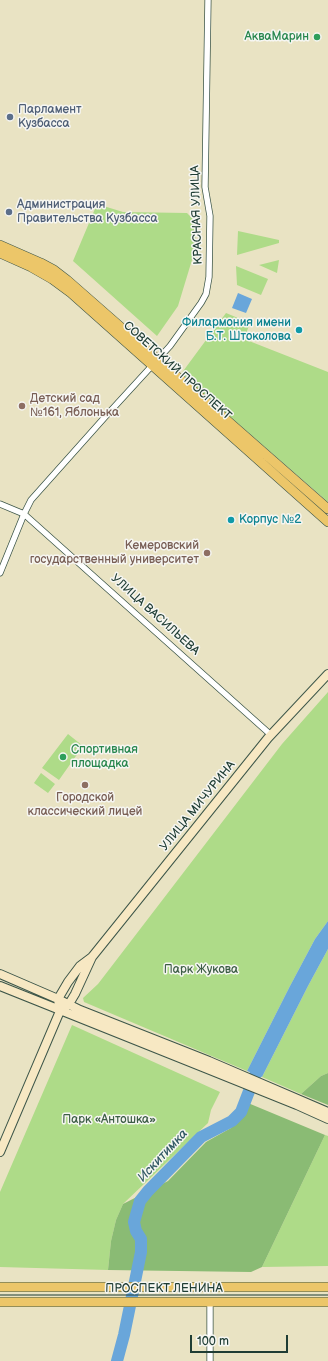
<!DOCTYPE html>
<meta charset="utf-8">
<style>
body{margin:0}
#map{position:relative;width:328px;height:1361px;overflow:hidden;background:#e9e3c3;font-family:"Balsamiq Sans",sans-serif}
canvas{display:block}
.scale{position:absolute;left:190px;top:1335px;width:98px;height:18px;box-sizing:border-box;border:2px solid #1f3d34;border-top:0;padding-left:5px;font-size:12px;line-height:14px;white-space:nowrap;color:#1f3d34;-webkit-text-stroke:3px #f6f6f2;paint-order:stroke}
</style>
<div id="map">
<canvas width="328" height="1361"></canvas>
<div class="scale">100 m</div>
</div>
<script>
const c = document.querySelector('canvas').getContext('2d');
c.lineJoin = 'round';
function fillPath(path, color) { c.fillStyle = color; c.fill(path, 'evenodd'); }
const shape = rows => new Path2D(rows.map(r => 'M' + r).join(''));
function stroke(path, color, width, dash) { c.strokeStyle = color; c.lineWidth = width; c.lineCap = dash ? 'butt' : 'round'; c.setLineDash(dash || []); c.stroke(path); }
function drawText(font, color, halo, rows, align = 'center') {
  c.font = font + ' "Balsamiq Sans",sans-serif'; c.lineWidth = 3; c.setLineDash([]); c.textBaseline = 'middle'; c.strokeStyle = halo; c.fillStyle = color; for (const [text, x, y, turn = 0] of rows) {
    c.save(); c.translate(x, y); c.rotate((+turn || 0) * Math.PI / 180); c.textAlign = isNaN(turn) ? turn : align; if (halo) c.strokeText(text, 0, 0); c.fillText(text, 0, 0); c.restore();
  }
}
fillPath(shape([
 [97,204,123,212,187,213,196,222,195,250,178,306,157,336,73,261],
 [238,231,279,240,279,243,237,255],
 [279,260,277,273,259,265],
 [236,266,268,279,261,295,237,285],
 [226,313,250,323,244,339,328,372,328,502,181,374],
 [328,692,328,921,315,939,290,986,247,1071,84,1002,83,998,98,984,282,744],
 [68,734,83,746,59,780,42,768],
 [41,773,55,784,48,793,34,783],
 [328,949,328,1073,321,1076,301,1094,262,1077,308,986],
 [72,1025,220,1092,211,1110,208,1123,123,1204,116,1220,111,1241,108,1270,0,1267,0,1192],
 [325,1135,328,1136,328,1266,262,1267]
]), '#aedb88');
fillPath(shape([
 [328,1073,328,1105,301,1094,321,1076],
 [248,1103,325,1135,262,1267,251,1272,108,1270,111,1241,116,1220,123,1204,168,1181,206,1142,231,1128,242,1115]
]), '#8abb74');
fillPath(shape([
 [238,293,252,299,246,313,232,308],
 [328,921,328,949,308,986,262,1077,247,1071,290,986,315,939]
]), '#69a6da');
stroke(shape([
 [117,1361,124,1335,141,1252,141,1239,136,1231,134,1222,140,1201,148,1191,201,1137,232,1121,241,1112,261,1060]
]), '#69a6da', 12);
const street = shape([
 [0,504,24,514,271,735],
 [0,573,24,514,31,500,105,417,170,346,201,303,206,294,209,277,210,216,205,187,208,0],
 [210,1361,210,1301]
]);
const secondary = shape([
 [0,974,58,999,80,1010,209,1061,328,1112],
 [0,986,205,1068,297,1105,328,1119],
 [60,1011,58,999,68,982,80,966,92,957,129,911,268,738,328,674],
 [0,1152,60,1011,69,1004,75,994,92,957]
]);
const primary = shape([
 [0,245,41,263,54,270,67,280,328,509],
 [0,253,31,267,52,279,71,293,328,522],
 [0,1287,328,1287],
 [0,1302,328,1302]
]);
stroke(street, '#3d5649', 7);
stroke(secondary, '#3d5649', 10);
stroke(primary, '#3d5649', 10);
stroke(street, '#fff', 5.5);
stroke(secondary, '#f7e8c3', 8);
stroke(primary, '#ecc669', 9);
stroke(shape([
 [0,1295,328,1295]
]), '#1f3d34', 1);
for (const [x, y, r, color] of [
 [317,37,4,"#2e9e5b"],
 [10,117,4,"#5c6f8a"],
 [9,212,4,"#5c6f8a"],
 [299,330,4,"#0f9aa8"],
 [22,406,4,"#8d6e63"],
 [231,520,4,"#0f9aa8"],
 [207,553,4,"#8d6e63"],
 [63,757,4,"#2e9e5b"],
 [85,785,4,"#8d6e63"]
]) { const dot = new Path2D(); dot.arc(x, y, r, 0, 2 * Math.PI); c.fillStyle = color; c.fill(dot); stroke(dot, '#f6f6f2', 1.5); }
drawText('12px', '#27864d', '#f6f6f2', [
 ["АкваМарин",309,37],
 ["Спортивная",71,750,"left"],
 ["площадка",71,764,"left"]
], 'right');
drawText('12px', '#4e5e75', '#f6f6f2', [
 ["Парламент",18,110],
 ["Кузбасса",18,124],
 ["Администрация",17,205],
 ["Правительства Кузбасса",17,219]
], 'left');
drawText('12px', '#1f3d34', '#f6f6f2', [
 ["КРАСНАЯ УЛИЦА",197,215,-92],
 ["СОВЕТСКИЙ ПРОСПЕКТ",177,371,42],
 ["УЛИЦА ВАСИЛЬЕВА",155,615,42],
 ["УЛИЦА МИЧУРИНА",198,806,-51],
 ["ПРОСПЕКТ ЛЕНИНА",164,1289]
]);
drawText('12px', '#0d838f', '#f6f6f2', [
 ["Филармония имени",291,323],
 ["Б.Т. Штоколова",291,337],
 ["Корпус №2",239,520,"left"]
], 'right');
drawText('12px', '#785e54', '#f6f6f2', [
 ["Детский сад",30,399],
 ["№161, Яблонька",30,413],
 ["Кемеровский",199,546,"right"],
 ["государственный университет",199,560,"right"],
 ["Городской",85,798,"center"],
 ["классический лицей",85,812,"center"]
], 'left');
drawText('12px', '#3c5d45', '#f6f6f2', [
 ["Парк Жукова",201,970],
 ["Парк «Антошка»",109,1120]
]);
drawText('italic 13px', '#355c66', '#f6f6f2', [
 ["Искитимка",163,1156,-47]
]);
</script>
